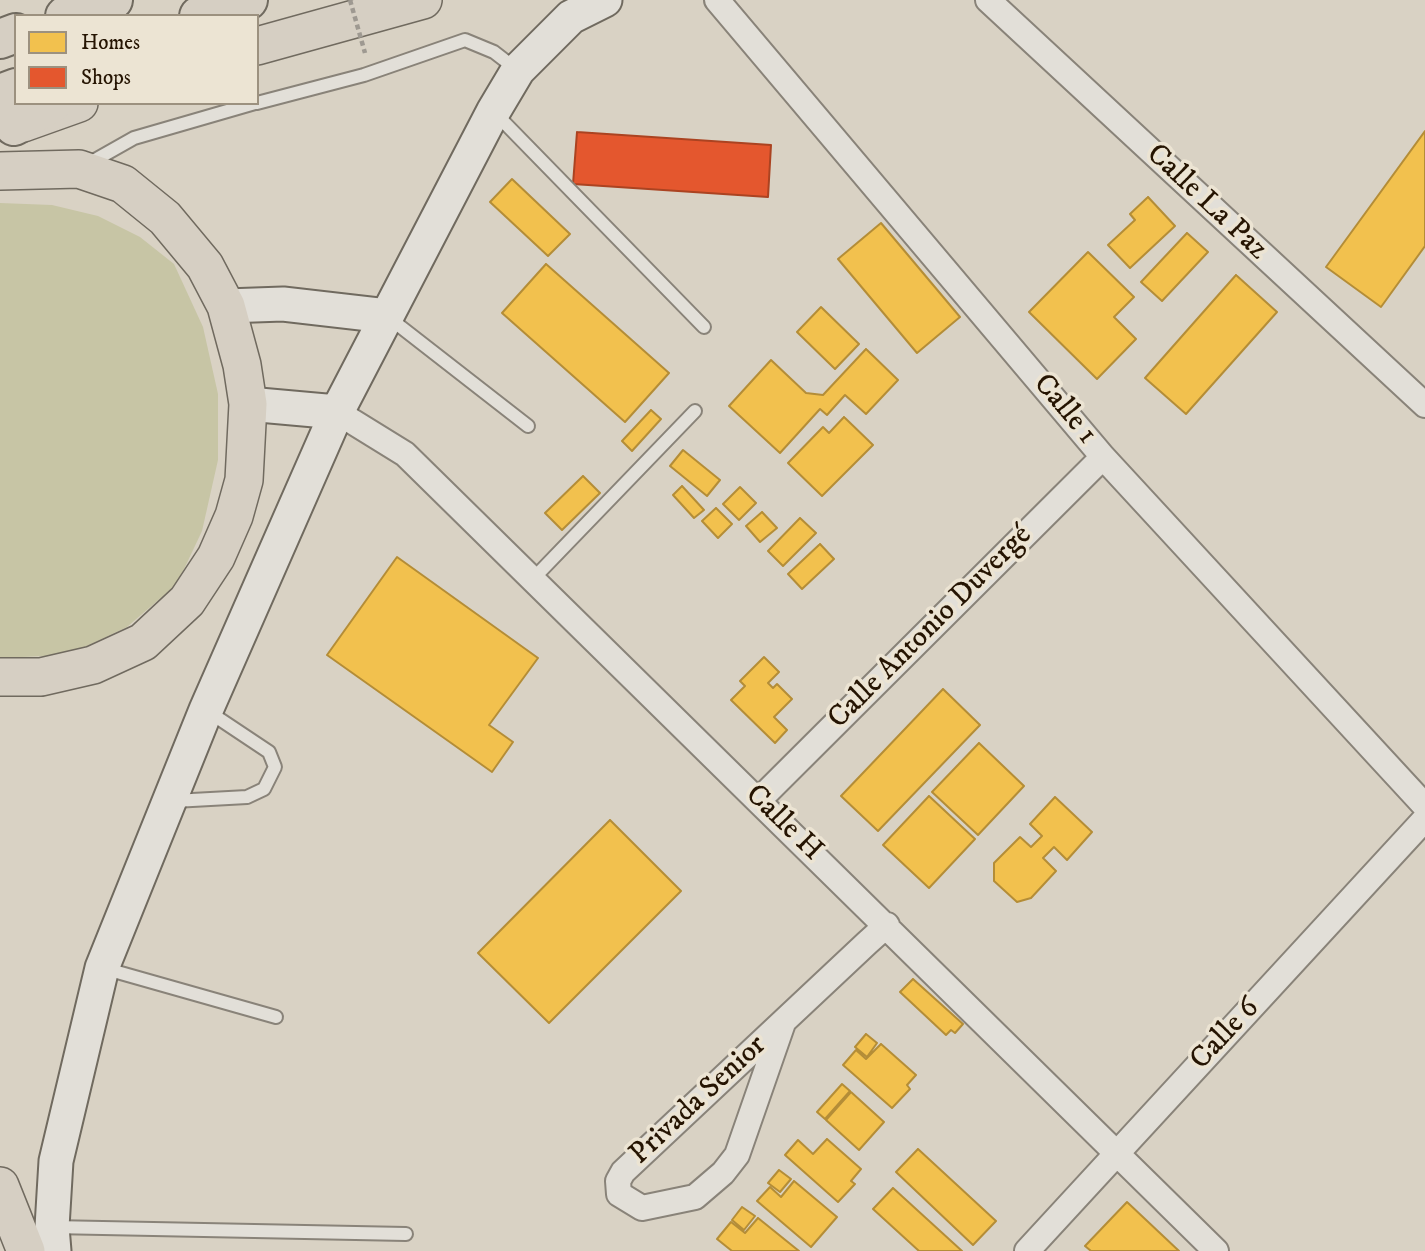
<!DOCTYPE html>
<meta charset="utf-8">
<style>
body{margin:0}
#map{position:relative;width:1425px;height:1251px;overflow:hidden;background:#d9d2c4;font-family:"IM FELL DW Pica",serif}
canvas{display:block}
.legend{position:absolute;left:14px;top:14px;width:245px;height:91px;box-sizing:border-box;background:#ece4d3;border:2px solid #9c917f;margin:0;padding:9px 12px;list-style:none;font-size:21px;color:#251402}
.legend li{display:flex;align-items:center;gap:14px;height:35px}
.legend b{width:35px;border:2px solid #9c917f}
</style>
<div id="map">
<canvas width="1425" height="1251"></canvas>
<ul class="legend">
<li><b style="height:19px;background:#f2c14e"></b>Homes</li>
<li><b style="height:19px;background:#e4572e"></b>Shops</li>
</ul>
</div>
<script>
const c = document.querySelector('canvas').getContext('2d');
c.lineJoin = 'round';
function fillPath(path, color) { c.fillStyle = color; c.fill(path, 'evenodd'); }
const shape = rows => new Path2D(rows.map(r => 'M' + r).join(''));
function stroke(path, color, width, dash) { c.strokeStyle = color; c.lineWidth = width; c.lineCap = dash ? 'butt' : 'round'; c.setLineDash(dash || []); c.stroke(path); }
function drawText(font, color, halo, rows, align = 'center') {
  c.font = font + ' "IM FELL DW Pica",serif'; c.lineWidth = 7; c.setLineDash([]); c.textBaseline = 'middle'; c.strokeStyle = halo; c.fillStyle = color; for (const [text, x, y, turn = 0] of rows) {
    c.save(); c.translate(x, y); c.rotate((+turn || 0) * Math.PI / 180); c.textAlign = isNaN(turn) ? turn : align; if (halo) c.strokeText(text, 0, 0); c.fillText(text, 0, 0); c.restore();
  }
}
fillPath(shape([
 [0,203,52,205,98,216,140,237,174,264,203,327,218,394,218,460,202,531,177,584,127,627,68,655,0,658]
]), '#c7c5a5');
const homes = shape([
 [1425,131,1425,246,1381,307,1326,267,1425,131],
 [512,179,570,234,548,256,490,202,512,179],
 [1148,197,1175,226,1130,268,1108,245,1135,220,1130,214,1148,197],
 [881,223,960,317,917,353,838,259,881,223],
 [1187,233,1208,252,1162,301,1141,282,1187,233],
 [1088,252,1134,297,1114,317,1136,339,1097,379,1029,312,1088,252],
 [546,264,669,373,625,422,502,313,546,264],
 [1236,275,1277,312,1186,414,1145,378,1236,275],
 [821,307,859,344,835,369,797,332,821,307],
 [866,349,898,380,866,414,845,395,827,415,820,409,780,453,729,406,771,360,806,393,823,395,866,349],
 [651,410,661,419,632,451,622,441,651,410],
 [844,417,873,445,822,496,788,463,823,427,829,433,844,417],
 [683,450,720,480,707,496,670,466,683,450],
 [583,476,600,493,562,530,545,513,583,476],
 [682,486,704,510,694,518,673,495,682,486],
 [740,487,756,503,739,520,723,504,740,487],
 [716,508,732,524,718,538,702,521,716,508],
 [762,512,777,528,760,542,746,526,762,512],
 [800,518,816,533,783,566,768,551,800,518],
 [820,544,834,559,802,589,788,574,820,544],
 [397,557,538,658,489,725,513,742,492,772,327,655,397,557],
 [764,657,779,672,768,683,773,688,777,684,792,699,774,717,787,730,775,743,731,700,745,686,740,681,764,657],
 [943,689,980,725,878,831,841,796,943,689],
 [979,743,1024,786,978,835,932,792,979,743],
 [929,796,975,839,929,888,883,845,929,796],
 [1055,797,1092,832,1067,860,1054,847,1043,858,1056,871,1031,898,1017,902,994,881,994,863,1020,837,1031,847,1042,836,1030,824,1055,797],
 [610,820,681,891,549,1023,478,953,610,820],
 [913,979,963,1024,955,1033,951,1030,946,1035,900,992,913,979],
 [866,1034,877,1043,867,1057,855,1047,866,1034],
 [881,1044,916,1075,907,1085,910,1089,892,1108,843,1065,856,1050,866,1059,881,1044],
 [842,1084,850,1091,825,1119,817,1112,842,1084],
 [851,1092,884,1122,859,1150,826,1120,851,1092],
 [827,1139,861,1169,851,1181,855,1184,838,1202,785,1155,798,1140,813,1154,827,1139],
 [918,1149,996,1221,973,1245,896,1172,918,1149],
 [779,1170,791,1179,780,1192,768,1183,779,1170],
 [794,1181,837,1217,811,1247,757,1201,770,1187,781,1197,794,1181],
 [893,1188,962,1251,919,1251,873,1209,893,1188],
 [1127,1202,1179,1251,1091,1251,1085,1246,1127,1202],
 [742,1207,755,1216,744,1230,732,1220,742,1207],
 [758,1218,799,1251,732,1251,717,1239,731,1222,745,1233,758,1218]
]);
fillPath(homes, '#f2c14e');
stroke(homes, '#b48d37', 2);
const shops = shape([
 [577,132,771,145,768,197,573,184,577,132]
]);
fillPath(shops, '#e4572e');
stroke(shops, '#ab4321', 2);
const lane = shape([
 [257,103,364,75,465,40,494,52,516,69],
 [496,114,704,327],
 [88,164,134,138,255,103],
 [388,317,528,426],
 [533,579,695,411],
 [174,801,247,797,264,789,275,767,269,752,206,710],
 [103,968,276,1017],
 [52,1227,406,1234]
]);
const street = shape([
 [717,0,1103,457,1425,806],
 [988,0,1425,405],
 [337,412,405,454,1216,1251],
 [759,800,1103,457],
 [783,1023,737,1155,723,1173,695,1197,642,1208,619,1194,618,1181,623,1172,867,943,887,925],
 [1027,1251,1425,819]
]);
const secondary = shape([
 [226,306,283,304,387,316],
 [248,404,337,412],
 [54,1251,52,1227,56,1161,102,968,206,710,337,412,493,112,518,70,571,17,605,0]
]);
const primary = shape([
 [257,46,423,0],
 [23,123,79,103],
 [0,171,79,169,123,184,165,218,205,266,226,306,242,365,248,404,244,480,234,516,216,557,187,601,143,642,93,665,41,677,0,677],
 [0,1186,26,1251]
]);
const highway = shape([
 [65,16,113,0],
 [199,16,248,0],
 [0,39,16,33],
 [0,94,16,88],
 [14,126,52,103]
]);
stroke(lane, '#898379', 16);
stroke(street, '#898379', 28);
stroke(secondary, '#706a5f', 37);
stroke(primary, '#706a5f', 40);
stroke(highway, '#706a5f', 42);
stroke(lane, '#e2dfd8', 12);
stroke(street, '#e2dfd8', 24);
stroke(secondary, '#e2dfd8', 33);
stroke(primary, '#d6cfc3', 37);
stroke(highway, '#d6cfc3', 38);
stroke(shape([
 [350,0,365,53]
]), '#9e9991', 4.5, [5, 3.5]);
drawText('30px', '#251402', '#ece4d3', [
 ["Calle La Paz",1206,203,43],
 ["Calle 1",1064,410,50],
 ["Calle Antonio Duvergé",931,628,-45],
 ["Calle H",783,824,44],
 ["Calle 6",1226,1035,-47],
 ["Privada Senior",699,1101,-43]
]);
</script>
